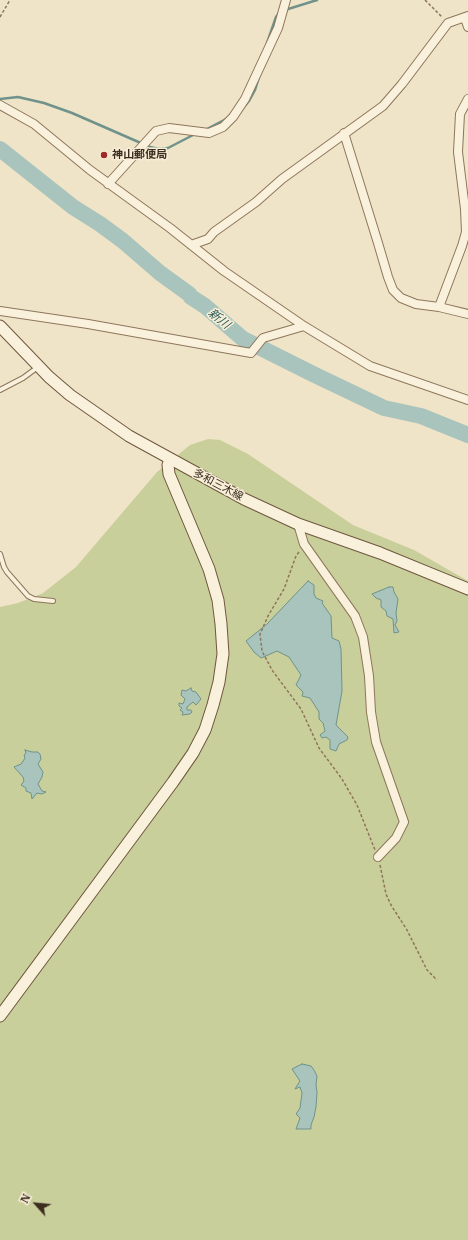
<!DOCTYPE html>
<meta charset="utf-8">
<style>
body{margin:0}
#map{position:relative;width:468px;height:1240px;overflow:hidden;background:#f0e4c8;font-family:"IBM Plex Serif",serif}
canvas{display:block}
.north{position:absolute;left:16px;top:1184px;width:40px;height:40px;-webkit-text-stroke:3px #f7eed8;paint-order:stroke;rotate:297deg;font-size:11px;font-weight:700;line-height:16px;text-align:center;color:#3d2e20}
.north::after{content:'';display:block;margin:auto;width:14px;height:18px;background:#3d2e20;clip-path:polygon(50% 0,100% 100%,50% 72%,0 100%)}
</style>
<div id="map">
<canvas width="468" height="1240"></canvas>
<div class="north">N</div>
</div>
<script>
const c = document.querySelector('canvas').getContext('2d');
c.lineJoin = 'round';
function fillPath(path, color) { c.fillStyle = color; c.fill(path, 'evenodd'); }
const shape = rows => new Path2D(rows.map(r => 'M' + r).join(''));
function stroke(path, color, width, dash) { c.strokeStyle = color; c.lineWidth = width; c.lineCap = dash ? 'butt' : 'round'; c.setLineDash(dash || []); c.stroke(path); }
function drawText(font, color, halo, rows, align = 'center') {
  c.font = font + ' "IBM Plex Serif","Noto Sans JP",serif'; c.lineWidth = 3; c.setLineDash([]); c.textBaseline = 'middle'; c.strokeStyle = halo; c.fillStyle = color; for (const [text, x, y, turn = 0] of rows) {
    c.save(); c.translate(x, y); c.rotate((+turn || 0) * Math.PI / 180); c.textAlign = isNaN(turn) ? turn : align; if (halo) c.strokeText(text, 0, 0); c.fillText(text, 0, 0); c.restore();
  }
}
fillPath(shape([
 [208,439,220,440,248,454,353,525,414,550,468,581,468,1240,0,1240,0,607,18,603,43,593,76,567,157,472,190,445]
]), '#c9cf9b');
const water = shape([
 [308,581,314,585,314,594,316,598,323,601,322,603,331,616,332,638,339,641,341,649,342,691,336,725,348,737,347,740,339,744,336,751,330,749,330,740,326,737,322,738,320,735,325,731,323,723,319,719,319,712,310,698,302,696,303,692,296,685,301,675,289,657,277,651,261,658,254,652,246,641,267,624,308,581],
 [389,587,393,587,394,592,398,599,396,613,397,621,395,625,399,632,394,633,393,619,387,616,386,611,381,607,381,600,376,598,372,594,389,587],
 [191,688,192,691,196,692,201,699,196,705,193,702,187,707,187,710,191,710,192,712,190,714,182,715,183,712,180,710,182,708,179,706,179,703,183,704,185,699,181,695,182,690,186,691,191,688],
 [25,750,32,752,38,752,40,754,41,759,38,764,43,772,42,777,38,784,42,791,46,792,42,794,37,793,32,799,31,793,26,791,26,788,21,785,24,781,23,777,14,767,21,764,25,758,24,755,26,753,25,750],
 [302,1064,311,1066,314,1070,317,1076,316,1085,317,1092,316,1107,314,1117,311,1125,311,1129,296,1129,300,1118,296,1114,300,1108,302,1093,300,1087,295,1089,300,1081,292,1069,302,1064]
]);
fillPath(water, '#a9c4bc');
stroke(water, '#6f938a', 1);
stroke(shape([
 [285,10,317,0],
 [267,43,276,17,279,13],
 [0,99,18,97,44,103,72,113,150,147,159,149,168,148,195,134],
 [243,108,249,101,255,90,260,74],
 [205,130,226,119]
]), '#6f938a', 2.5);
stroke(shape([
 [0,149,73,207,100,224,123,241,160,273,189,294,191,297,205,306,243,339,315,375,384,408,421,416,468,435]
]), '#a9c4bc', 16);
const lane = shape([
 [0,390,23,378,38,367],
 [0,554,4,567,7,572,28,596,34,599,53,601]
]);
const street = shape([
 [465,18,468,27],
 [0,105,34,124,90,170,170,228,224,271,304,326,370,366,468,400],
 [344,133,378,243,388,277,393,290,401,298,416,304,439,307,468,314],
 [108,184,156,131,169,128,209,133,223,127,233,117,245,99,278,28,286,0],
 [191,245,208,239,214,232,256,202,282,179,383,106,402,84,448,23,468,16],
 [439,307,462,246,466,232,465,209,458,152,460,114,468,99],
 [0,311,88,324,251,353,263,338,304,326],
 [298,524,304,544,355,616,363,637,369,676,371,712,376,742,404,822,396,838,378,857]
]);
const secondary = shape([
 [0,326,49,377,70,395,129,436,244,499,298,524,380,553,468,589],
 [0,1016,173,782,193,753,205,730,213,705,219,682,223,654,221,624,218,600,209,569,169,474,168,465,170,459]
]);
stroke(lane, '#8d765c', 6);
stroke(street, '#8d765c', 10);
stroke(secondary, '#6f573f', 13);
stroke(shape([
 [425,0,442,17],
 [0,17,10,0],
 [299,552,296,556,284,589,268,616,260,634,262,651,272,670,301,709,319,748,342,779,357,805,375,850],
 [380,865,386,894,391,905,407,930,427,970,437,980]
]), '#8d765c', 1.5, [3, 2]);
stroke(lane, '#faf1dc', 4);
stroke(street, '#faf1dc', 8);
stroke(secondary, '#faf1dc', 11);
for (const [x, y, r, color] of [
 [104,155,4,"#9e2a2b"]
]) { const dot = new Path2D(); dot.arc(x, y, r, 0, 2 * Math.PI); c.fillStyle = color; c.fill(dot); stroke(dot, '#f7eed8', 1.5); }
drawText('bold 11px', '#3d2e20', '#f7eed8', [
 ["神山郵便局",112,155]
], 'left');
drawText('11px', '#3d2e20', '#f7eed8', [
 ["多和三木線",218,485,28]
]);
drawText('italic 12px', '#2f5d5a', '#f7eed8', [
 ["新川",219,319,39]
]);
</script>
